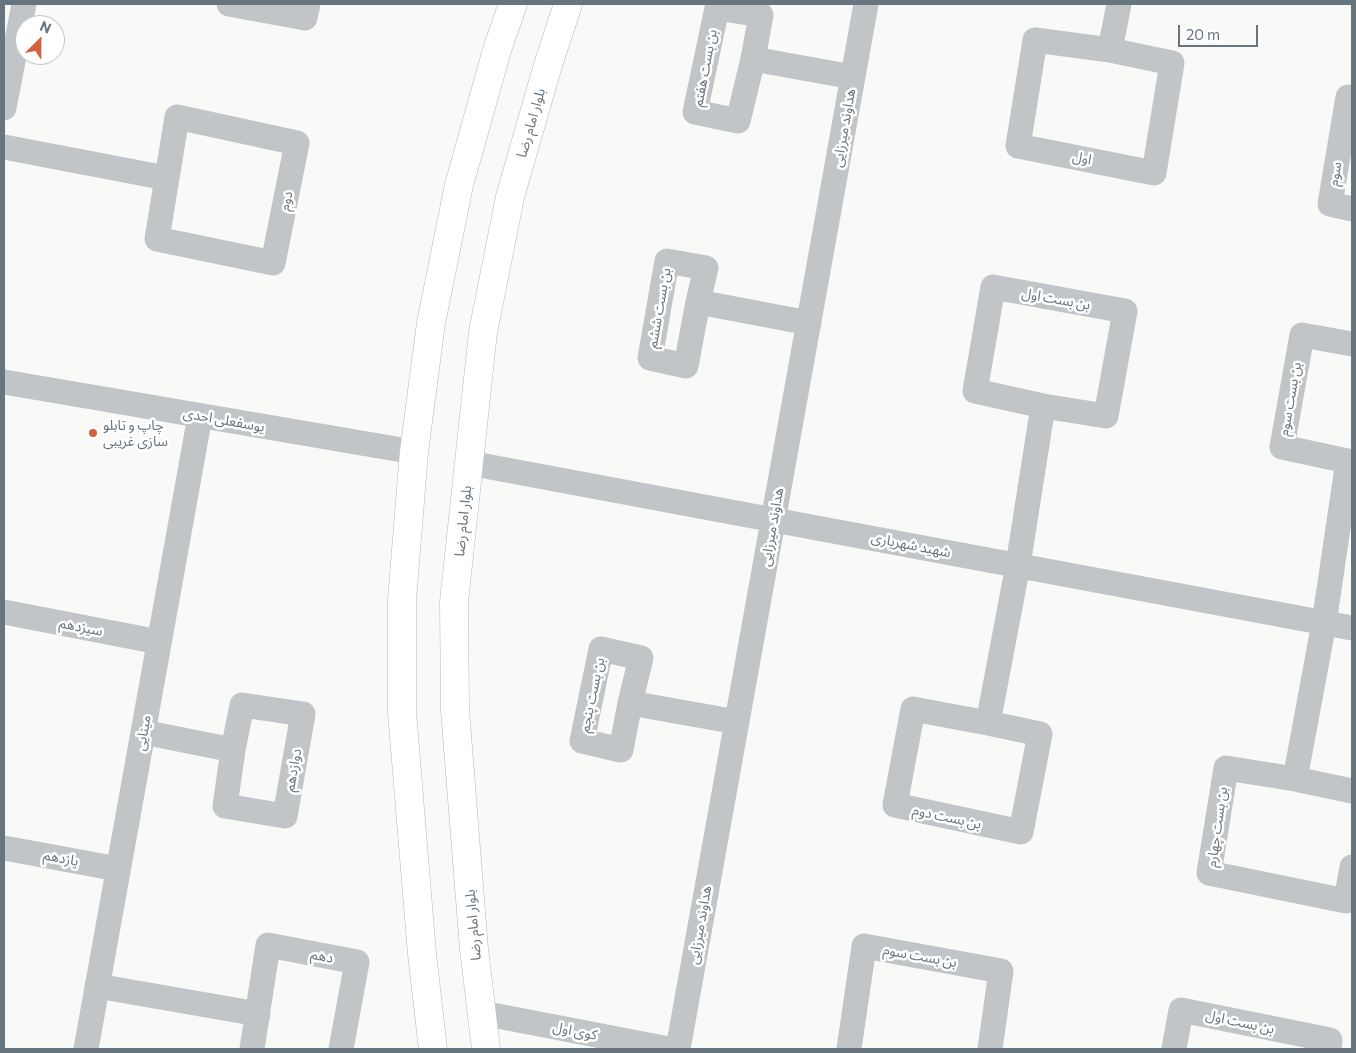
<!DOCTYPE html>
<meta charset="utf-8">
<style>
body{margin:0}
#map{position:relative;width:1356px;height:1053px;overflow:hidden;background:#f9f9f8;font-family:Commissioner,sans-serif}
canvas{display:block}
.frame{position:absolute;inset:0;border:5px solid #67757f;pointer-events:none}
.north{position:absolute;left:15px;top:15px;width:50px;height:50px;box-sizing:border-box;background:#fff;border:1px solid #c2c8cc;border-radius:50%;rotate:23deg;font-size:14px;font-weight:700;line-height:20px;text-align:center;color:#67757f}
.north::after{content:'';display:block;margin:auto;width:18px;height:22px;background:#d2623f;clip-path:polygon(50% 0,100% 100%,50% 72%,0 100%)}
.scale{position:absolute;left:1178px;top:25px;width:80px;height:22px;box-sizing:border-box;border:2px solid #67757f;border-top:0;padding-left:6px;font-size:15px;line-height:18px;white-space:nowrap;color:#67757f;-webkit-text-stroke:4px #fff;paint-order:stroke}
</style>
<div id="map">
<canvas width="1356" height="1053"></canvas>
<div class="frame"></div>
<div class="north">N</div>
<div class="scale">20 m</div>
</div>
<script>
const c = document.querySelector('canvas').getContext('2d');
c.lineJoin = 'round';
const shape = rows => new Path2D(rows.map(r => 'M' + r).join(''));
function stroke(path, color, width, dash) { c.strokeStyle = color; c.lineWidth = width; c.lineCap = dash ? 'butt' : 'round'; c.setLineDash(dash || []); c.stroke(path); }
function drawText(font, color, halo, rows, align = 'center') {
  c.font = font + ' Commissioner,"Noto Sans Arabic",sans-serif'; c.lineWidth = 5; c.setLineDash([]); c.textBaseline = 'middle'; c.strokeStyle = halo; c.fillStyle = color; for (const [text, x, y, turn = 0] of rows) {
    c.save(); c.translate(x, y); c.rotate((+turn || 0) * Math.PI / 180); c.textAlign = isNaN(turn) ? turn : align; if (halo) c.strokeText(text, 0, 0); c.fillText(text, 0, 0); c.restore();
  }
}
const secondary = shape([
 [433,1049,422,954,402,712,402,600,414,452,431,323,459,185,497,50,513,4],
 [486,1049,474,949,455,710,454,602,483,332,510,197,548,65,568,4]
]);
stroke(secondary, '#b4b9bd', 29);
stroke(shape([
 [229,4,305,18,308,4],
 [1035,40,1110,50,1172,63,1154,173,1018,146,1035,40],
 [1110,50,1119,4],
 [753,59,738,121,695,112,717,8,761,15,753,59,853,77],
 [1352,97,1348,97,1330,204,1352,209],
 [4,108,24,4],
 [177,117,297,143,273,263,157,239,177,117],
 [4,147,166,178],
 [698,302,686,366,650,358,667,261,706,268,698,302,809,323],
 [1352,344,1302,335,1282,447,1352,462],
 [4,382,414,452],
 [469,463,1352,628],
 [4,612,159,642],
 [630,703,621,750,582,741,601,649,641,658,630,703,737,722],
 [988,723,913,709,895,805,1021,832,1040,734,988,723,1018,565,1043,406,1106,416,1125,311,993,287,975,391,1043,406],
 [143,732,233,750,242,705,303,714,285,816,225,806,233,750],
 [1295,779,1324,623,1348,461],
 [1352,791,1295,779,1226,768,1209,873,1346,901,1352,867],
 [4,848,118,869],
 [97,986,258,1014],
 [482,1013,669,1049],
 [86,1049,200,416],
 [252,1049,268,945,357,962,341,1049],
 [678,1049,866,4],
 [849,1049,864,946,1001,971,990,1049],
 [1174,1049,1181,1010,1330,1040,1329,1049]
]), '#c1c5c8', 25);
stroke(secondary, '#fff', 28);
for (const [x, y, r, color] of [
 [93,433,5,"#d2623f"]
]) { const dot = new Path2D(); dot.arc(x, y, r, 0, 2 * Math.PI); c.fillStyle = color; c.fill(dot); stroke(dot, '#fff', 2); }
drawText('14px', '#67757f', '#fff', [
 ["بن بست هفتم",705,68,-79],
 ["بلوار امام رضا",531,123,-74],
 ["هداوند میرزایی",844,128,-80],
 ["اول",1082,158,11],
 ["سوم",1335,174,-81],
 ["دوم",286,201,-79],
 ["بن بست اول",1056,299,10],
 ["بن بست ششم",659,308,-80],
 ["بن بست سوم",1290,399,-80],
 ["یوسفعلی احدی",224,420,10],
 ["بلوار امام رضا",463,521,-84],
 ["هداوند میرزایی",772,527,-80],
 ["شهید شهریاری",911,545,11],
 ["سیزدهم",81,627,11],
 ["بن بست پنجم",592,695,-78],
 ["مینایی",143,733,-80],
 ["دوازدهم",293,770,-80],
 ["بن بست دوم",947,817,12],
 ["بن بست چهارم",1217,827,-82],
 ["یازدهم",61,858,11],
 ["بلوار امام رضا",473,925,-95],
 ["هداوند میرزایی",700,925,-80],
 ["دهم",322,956,11],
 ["بن بست سوم",920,956,10],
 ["بن بست اول",1240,1022,12],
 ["کوی اول",575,1031,11]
]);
drawText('14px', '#67757f', '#fff', [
 ["چاپ و تابلو",103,425],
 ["سازی غریبی",103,441]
], 'left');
</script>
